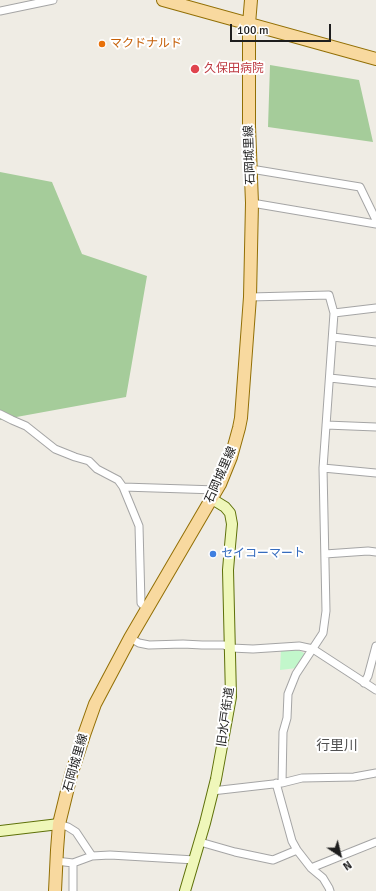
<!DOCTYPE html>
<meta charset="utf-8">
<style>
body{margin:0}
#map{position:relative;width:376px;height:891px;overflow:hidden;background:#efece4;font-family:Signika,sans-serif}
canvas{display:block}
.north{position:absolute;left:320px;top:835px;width:40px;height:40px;-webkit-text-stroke:3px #fff;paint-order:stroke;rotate:145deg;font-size:11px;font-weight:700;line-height:16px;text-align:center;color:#1e1e1e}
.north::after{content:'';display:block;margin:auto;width:14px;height:18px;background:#1e1e1e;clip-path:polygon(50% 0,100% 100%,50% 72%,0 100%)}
.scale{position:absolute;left:230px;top:24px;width:101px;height:18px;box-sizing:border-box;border:2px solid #1e1e1e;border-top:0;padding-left:5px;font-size:12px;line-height:14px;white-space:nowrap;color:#1e1e1e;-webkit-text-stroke:3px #fff;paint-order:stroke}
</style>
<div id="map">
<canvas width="376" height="891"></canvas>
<div class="north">N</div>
<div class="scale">100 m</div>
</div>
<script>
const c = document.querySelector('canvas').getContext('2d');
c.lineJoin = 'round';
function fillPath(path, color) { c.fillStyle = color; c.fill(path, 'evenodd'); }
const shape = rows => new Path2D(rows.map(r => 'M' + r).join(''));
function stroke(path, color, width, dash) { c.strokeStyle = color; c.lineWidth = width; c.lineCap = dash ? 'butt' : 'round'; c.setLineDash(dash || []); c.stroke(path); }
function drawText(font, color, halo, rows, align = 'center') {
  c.font = font + ' Signika,"Noto Sans JP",sans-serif'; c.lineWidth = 4; c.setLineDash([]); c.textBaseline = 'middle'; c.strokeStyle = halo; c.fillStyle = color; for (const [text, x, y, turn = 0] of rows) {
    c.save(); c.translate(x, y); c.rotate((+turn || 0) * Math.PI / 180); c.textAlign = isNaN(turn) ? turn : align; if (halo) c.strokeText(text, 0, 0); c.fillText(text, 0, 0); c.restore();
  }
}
fillPath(shape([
 [270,65,359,80,373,142,268,127],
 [0,172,52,182,82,254,147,276,126,397,0,420]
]), '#a5cc9a');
fillPath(shape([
 [281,649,296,649,306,654,297,668,280,670]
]), '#c2f7cb');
const street = shape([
 [0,11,53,0],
 [251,169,360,187,376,220],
 [252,203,376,224],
 [250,297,329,295,334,313,323,468,326,611,323,633,296,674,288,694,287,718,283,732,282,783],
 [334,313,376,308],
 [333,337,376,342],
 [330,378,376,383],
 [0,414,12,420,26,426,55,449,75,457,89,461,97,469,118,480,123,487,139,526,141,603,147,609],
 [326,425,376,427],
 [323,468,376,473],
 [123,487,217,490],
 [325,554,368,551,376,552],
 [130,638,139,643,149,645,183,644,202,645,224,645,231,648,253,649,299,646,313,649,376,690],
 [364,683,368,676,376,646],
 [276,783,292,841,297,850],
 [212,791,282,783,302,778,354,777,376,773],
 [59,824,68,827,76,832,92,856,110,855,195,860],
 [200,842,235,852,273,860,297,850,311,868,323,878,329,888,330,891],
 [56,861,73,863,73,891],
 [73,863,92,856],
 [311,868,376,842]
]);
const secondary = shape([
 [0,831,59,824],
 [185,891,205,823,216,779,231,697,228,570,230,546,232,524,230,513,225,507,212,499]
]);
const primary = shape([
 [163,0,376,59],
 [55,891,57,850,59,824,71,775,84,735,95,704,130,638,220,484,231,457,239,428,241,418,250,297,252,203,249,126,249,24,251,0]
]);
stroke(street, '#a5a5a5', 9);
stroke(secondary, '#5e7109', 12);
stroke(primary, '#926f05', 14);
stroke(street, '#fff', 7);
stroke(secondary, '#eff7ba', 10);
stroke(primary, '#f8d99f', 12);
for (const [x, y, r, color] of [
 [102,44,4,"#e8710a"],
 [195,69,5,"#e0444e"],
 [213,554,4,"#3f7fe0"]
]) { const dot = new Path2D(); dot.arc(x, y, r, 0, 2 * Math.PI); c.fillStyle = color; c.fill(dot); stroke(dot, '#fff', 1.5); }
drawText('12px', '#c56008', '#fff', [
 ["マクドナルド",110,44]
], 'left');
drawText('12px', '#be3a42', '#fff', [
 ["久保田病院",204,69]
], 'left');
drawText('12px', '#1e1e1e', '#fff', [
 ["石岡城里線",250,155,-92],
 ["石岡城里線",221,475,-66],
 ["旧水戸街道",226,717,-82],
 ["石岡城里線",76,763,-74]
]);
drawText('12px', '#366cbe', '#fff', [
 ["セイコーマート",221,554]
], 'left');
drawText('14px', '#515151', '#fff', [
 ["行里川",337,746]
]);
</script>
